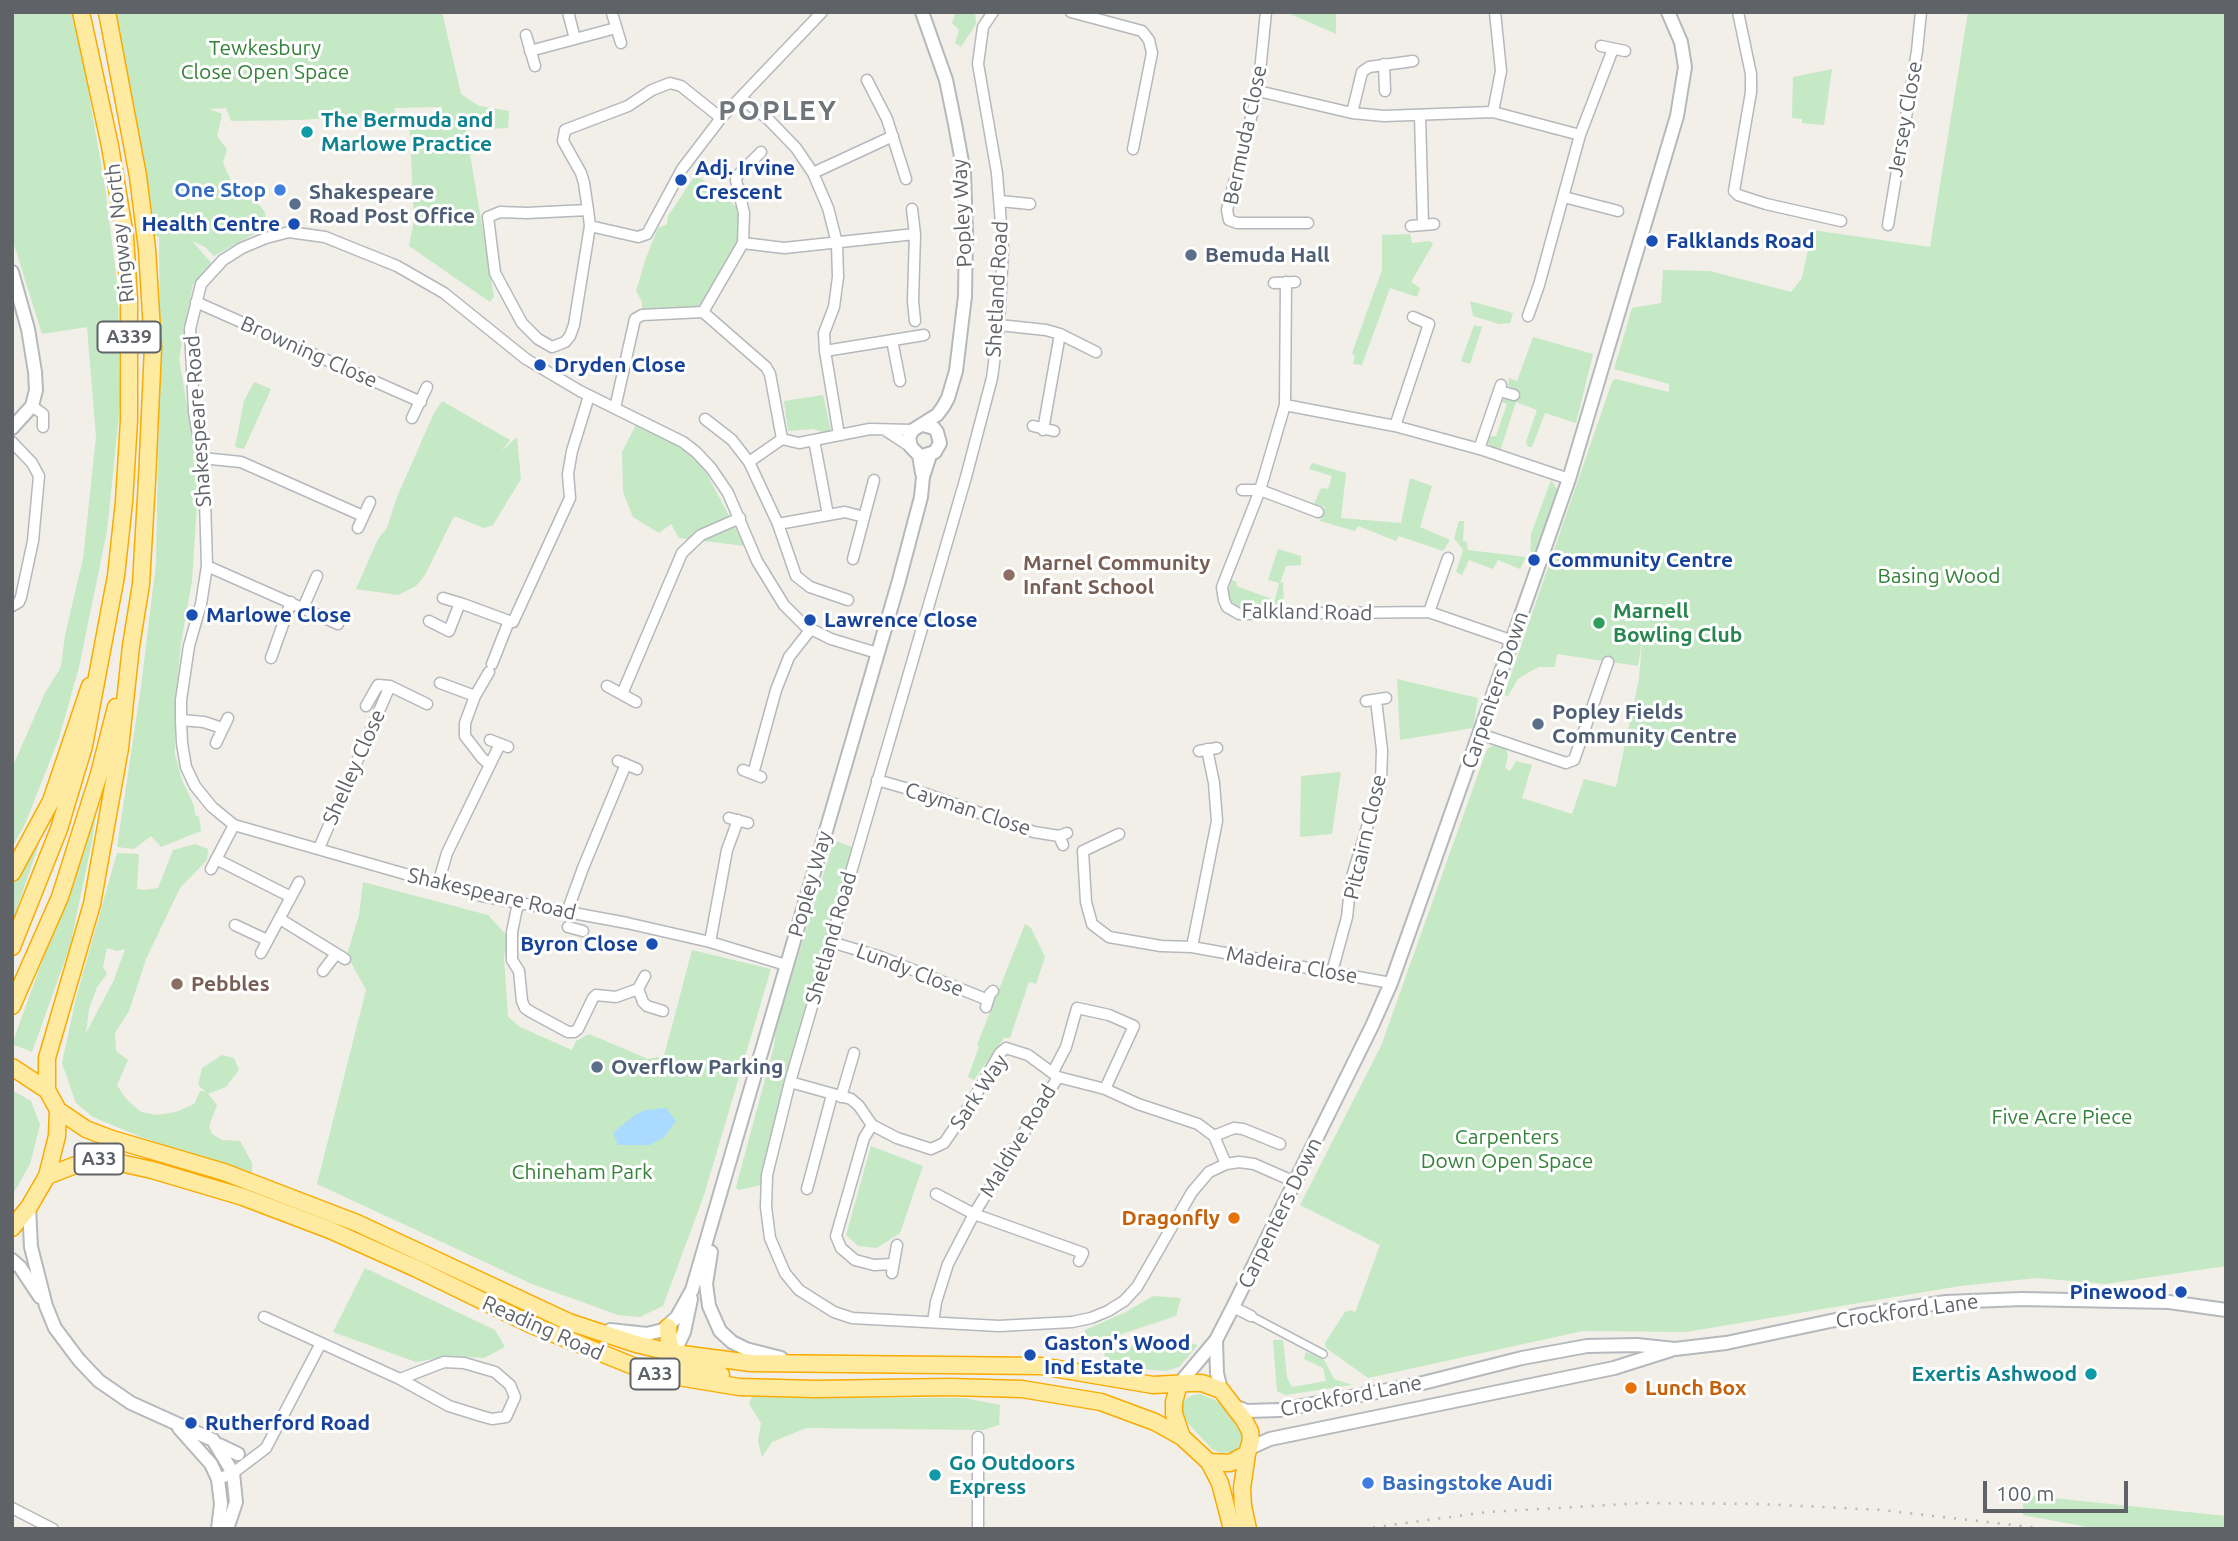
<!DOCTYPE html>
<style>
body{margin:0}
#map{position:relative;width:2238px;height:1541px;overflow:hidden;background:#f1efe8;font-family:Ubuntu,sans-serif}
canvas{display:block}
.frame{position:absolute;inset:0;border:14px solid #5f6368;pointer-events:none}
.scale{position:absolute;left:1983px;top:1481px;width:145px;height:32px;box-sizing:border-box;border:4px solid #5f6368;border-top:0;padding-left:9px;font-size:21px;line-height:24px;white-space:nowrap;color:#5f6368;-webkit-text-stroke:5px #fff;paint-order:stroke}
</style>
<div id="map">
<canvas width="2238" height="1541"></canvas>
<div class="frame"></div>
<div class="scale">100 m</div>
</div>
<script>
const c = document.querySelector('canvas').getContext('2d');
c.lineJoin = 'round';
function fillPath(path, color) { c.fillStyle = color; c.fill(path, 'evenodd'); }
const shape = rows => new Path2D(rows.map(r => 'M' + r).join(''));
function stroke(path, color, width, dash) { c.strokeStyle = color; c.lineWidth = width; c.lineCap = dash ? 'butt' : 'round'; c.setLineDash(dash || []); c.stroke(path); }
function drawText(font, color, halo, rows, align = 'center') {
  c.font = font + ' Ubuntu,sans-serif'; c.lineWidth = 6; c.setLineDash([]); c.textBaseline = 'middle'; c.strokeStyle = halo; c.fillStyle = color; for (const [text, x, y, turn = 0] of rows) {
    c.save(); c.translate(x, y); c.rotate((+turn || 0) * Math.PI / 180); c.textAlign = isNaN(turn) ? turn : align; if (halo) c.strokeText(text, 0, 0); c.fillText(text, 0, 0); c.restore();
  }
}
fillPath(shape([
 [12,12,71,12,84,66,105,187,118,290,120,406,107,531,79,667,59,738,25,824,12,848,12,768,45,693,61,667,65,635,83,559,96,437,87,327,42,334,12,238],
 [113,12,442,12,461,94,479,106,509,111,508,128,466,130,494,297,490,302,409,246,414,220,409,114,442,114,442,107,394,108,398,120,344,117,300,120,231,121,226,108,209,109,222,114,217,136,227,149,223,163,231,181,241,195,255,199,264,211,269,226,214,256,205,247,192,241,215,267,193,284,179,359,199,475,192,581,181,643,175,706,175,754,182,780,194,806,195,815,199,817,201,831,161,847,151,836,134,849,117,847,141,687,156,563,160,358,159,237,151,235],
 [956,12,975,12,976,24,961,47,955,43,959,30,952,23],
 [1286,12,1336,12,1336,34],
 [1968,12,2226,12,2226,1266,2105,1284,2037,1278,1960,1286,1686,1332,1583,1331,1368,1378,1326,1348,1325,1343,1345,1312,1352,1310,1355,1313,1380,1245,1300,1205,1381,1046,1487,749,1496,744,1506,748,1508,757,1505,768,1510,771,1516,761,1532,765,1522,798,1572,814,1584,779,1616,787,1639,679,1642,641,1638,666,1557,654,1555,667,1539,667,1529,672,1518,679,1508,696,1504,695,1612,382,1615,379,1669,392,1669,384,1614,369,1632,308,1661,303,1663,270,1710,271,1791,292,1802,278,1812,230,1930,247],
 [1832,69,1824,125,1802,123,1802,119,1792,118,1793,77],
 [696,174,744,213,743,243,703,312,642,315,642,302,636,291,646,258,658,228,667,224,668,216],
 [1410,234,1412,243,1430,241,1433,244,1411,282,1420,288,1417,297,1390,288,1362,365,1353,364,1355,356,1352,353,1382,270,1382,235],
 [1470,301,1513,313,1510,323,1499,324,1473,316],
 [1474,325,1482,327,1470,364,1461,361],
 [1533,337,1593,354,1576,423,1545,413,1532,447,1528,447,1526,442,1537,410,1516,402,1500,451,1493,449,1488,443,1487,437,1496,436,1507,404,1500,401,1506,398,1514,400,1517,392,1508,385,1509,378,1517,381],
 [254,382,271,389,244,449,235,447,244,401],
 [823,395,832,435,813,429,788,431,784,401],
 [442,401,510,440,501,452,517,437,521,479,493,525,484,528,454,516,425,575,416,586,398,595,356,589,378,539,387,528,397,497,434,413],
 [638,421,688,450,702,465,745,546,679,538,671,524,659,533,633,517,623,492,622,452],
 [1312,463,1346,473,1341,518,1401,523,1410,478,1432,486,1420,527,1450,540,1443,551,1399,536,1396,541,1358,526,1355,531,1320,521,1325,507,1314,504,1321,488,1328,489,1332,476,1309,469],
 [1551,480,1559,492,1530,571,1531,534],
 [1459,521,1464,521,1463,541,1467,542,1468,550,1526,557,1520,569,1498,560,1493,569,1469,560,1462,575,1456,572,1463,550,1454,538],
 [1278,549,1301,556,1301,565,1286,566,1280,583,1283,582,1284,608,1251,607,1249,610,1235,606,1228,597,1231,580,1237,582,1236,586,1275,600,1279,583,1268,580],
 [1397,679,1478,698,1473,728,1400,740],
 [1341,772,1332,834,1300,837,1301,776],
 [96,813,92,842,70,946,32,1052,12,1044],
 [834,840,857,849,767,1184,738,1190,736,1187,774,1046,776,1027],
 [40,841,12,923,12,887],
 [195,844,208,849,207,860,180,888,146,959,129,1011,115,1033,116,1051,128,1060,117,1085,126,1099,141,1112,157,1115,176,1112,194,1104,200,1091,206,1092,198,1085,202,1068,222,1055,234,1058,239,1070,226,1087,208,1094,217,1105,209,1126,212,1134,222,1140,240,1141,252,1163,252,1176,141,1137,93,1117,76,1103,62,1063,76,998,117,853,139,854,137,889,144,890,158,888,173,850],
 [107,948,117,951,125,949,114,980,86,1033,89,1009,97,987,107,974,103,967],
 [363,882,488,915,508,937,504,957,508,1017,520,1027,572,1050,576,1041,589,1034,648,1059,664,1056,692,950,771,969,704,1195,663,1306,640,1317,618,1315,532,1284,317,1184,366,990,347,955,359,915],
 [1025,924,1031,928,1045,957,1036,984,1029,982,1010,1038,1004,1038,974,1080,968,1077,979,1047,977,1045],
 [12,1090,31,1101,40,1125,30,1164,12,1196],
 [871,1146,923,1166,900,1233,877,1248,858,1246,846,1235],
 [365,1268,495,1330,505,1347,484,1358,450,1356,416,1362,333,1332],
 [1153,1296,1181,1298,1176,1316,1104,1340,1085,1336,1085,1330,1126,1312],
 [1177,1339,1198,1345,1179,1367,1166,1371,1143,1369,1105,1359,1104,1350,1158,1342,1174,1352],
 [1273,1340,1283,1340,1287,1377,1292,1387,1326,1381,1323,1368,1304,1359,1306,1352,1324,1360,1334,1379,1352,1385,1285,1395,1277,1391],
 [1201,1394,1217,1401,1226,1410,1243,1436,1243,1442,1238,1449,1233,1452,1221,1453,1212,1449,1182,1417,1183,1403,1187,1398,1193,1395],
 [752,1397,965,1398,1000,1405,999,1425,983,1430,806,1428,772,1442,762,1457,758,1441,761,1423,749,1404],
 [2023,1495,2226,1516,2226,1529,2098,1529,2023,1515]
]), '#c5e8c5');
fillPath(shape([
 [666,1108,676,1121,664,1137,650,1145,618,1145,613,1133,635,1115,645,1110]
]), '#aadaff');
const pedestrian = shape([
 [1251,1316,1323,1354]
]);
const minor = shape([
 [568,12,575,39],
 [993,12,983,27,978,64,997,173,1003,249,999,325,992,378,966,477,790,1082,767,1175,766,1207,770,1238,785,1273,799,1290,834,1312,852,1318,999,1326,1072,1322,1091,1318,1108,1311,1124,1301,1137,1287,1192,1192,1209,1172,1226,1164,1239,1162,1254,1164,1295,1182],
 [1071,12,1142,31,1149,40,1152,53,1133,149],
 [1266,12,1258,91,1227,210,1229,220,1237,223,1308,223],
 [1738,12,1751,74,1751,92,1734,191,1738,195,1766,204,1841,221],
 [612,13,621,43],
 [526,35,535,66],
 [1601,46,1625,51],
 [530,51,616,28],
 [1384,64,1385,91],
 [867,80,887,119,906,179],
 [1258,91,1352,113,1384,116,1493,112,1580,135],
 [741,98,768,119,796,148,813,173,828,208,837,243,838,277,834,307,824,333,825,351],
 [1493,112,1501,71,1495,12],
 [1352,113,1362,72,1369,67,1413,61],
 [1420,115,1423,225],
 [813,173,893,136],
 [1564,197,1618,211],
 [1000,201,1030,204],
 [912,209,915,234,913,301,915,321],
 [588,210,527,213,500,212,488,217,495,273,522,323,538,339,552,347,565,342,570,336,574,325,590,226,588,210,584,183,581,173,563,141,565,130,628,106,652,90,670,83,681,86,721,118],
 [1888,225,1917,51,1921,12],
 [590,226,638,237,647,234,682,169,721,118,822,12],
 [1411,226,1434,224],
 [743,243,744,213,736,180,737,176,761,152],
 [1274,283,1295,282],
 [196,302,421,402],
 [703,312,743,243,784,248,915,234],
 [1528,316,1539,285,1580,135,1613,49],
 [999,325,1046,330,1060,334,1096,352],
 [892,340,900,381],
 [1500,391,1514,395],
 [1285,405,1286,282],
 [32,406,43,414,43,427],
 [615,408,635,319,642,315,703,312,766,367,770,374,782,439],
 [412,418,427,387],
 [705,419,732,440,749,462,778,524,796,576,810,587,848,600],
 [1033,426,1054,431],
 [1395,426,1429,324,1413,317],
 [885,430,911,447],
 [1043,430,1060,334],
 [839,435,825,351,924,335],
 [782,439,799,443,870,429,913,430],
 [814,440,828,515],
 [12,442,32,463,39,476,33,541,21,597,19,602,12,606],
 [1479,449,1501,385],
 [202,458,241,462,363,516],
 [749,462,782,439],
 [1242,490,1260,490,1318,512],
 [778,524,845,512,864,517],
 [358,528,370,502],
 [853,559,874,480],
 [207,566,338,624],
 [443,598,463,604,509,621,492,664],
 [303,608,317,576],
 [1429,612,1448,558],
 [429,621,449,631,460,603],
 [509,621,513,622,570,498,568,474,572,451,589,396],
 [1513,641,1429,612,1239,614,1227,607,1224,600,1222,587,1260,490,1285,405,1395,426,1483,450,1569,479],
 [271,658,291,602],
 [489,672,475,696,465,723,465,736,482,758,490,765],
 [440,683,475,696],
 [607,686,636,702],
 [622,694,682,553,701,535,740,518],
 [1366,701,1386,698],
 [366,706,378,685,390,686,427,704],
 [181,720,204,722,222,728],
 [1480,734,1566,763,1574,760,1608,662],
 [490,740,508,747],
 [216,743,228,718],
 [1199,751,1217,748],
 [618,761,637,769],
 [743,770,761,777],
 [753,774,776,690,789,657,811,629],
 [877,780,926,794,1034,832,1059,836],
 [729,818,748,823],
 [1119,834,1083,851,1086,902,1092,924,1109,937,1161,946,1192,947,1391,983],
 [1063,845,1059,836,1067,833],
 [319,848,390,686],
 [216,859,291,897],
 [211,869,234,825],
 [438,884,447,853,500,744],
 [518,903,512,932,512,960,519,971,522,1001,525,1008,531,1012,568,1032,574,1032,578,1029,593,998,596,995,616,997,638,989],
 [567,912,583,868,626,764],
 [280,919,345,959],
 [235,925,267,940],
 [568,927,583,931],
 [710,942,727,850,738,820],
 [831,942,881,957,988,1000],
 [1192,947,1217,821,1214,783,1207,749],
 [261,953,299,882],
 [786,965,710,942,627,923,482,896,234,825,212,807,195,786,186,767,182,743,181,720,181,700,189,646,201,604,207,566,205,500,202,458,194,412,190,329,201,284,223,260,242,248,266,238,289,232,325,237,397,266,444,293,526,359,580,391,683,442,696,452,711,468,728,493,757,561,784,605,805,626,831,639,877,653],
 [323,971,336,954],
 [1332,972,1347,917,1351,880,1381,781,1382,750,1376,700],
 [645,976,638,989,643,1002,647,1006,663,1011],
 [986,1007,990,994,993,991],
 [1053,1072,1066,1047,1077,1008,1109,1015,1134,1026,1105,1089],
 [790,1082,851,1099,859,1106,872,1125,897,1138,931,1149,944,1143,970,1105,1000,1053,1006,1048,1028,1055,1058,1077,1105,1089,1138,1104,1198,1124,1214,1136,1226,1164],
 [841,1097,854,1053],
 [872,1125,864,1138,836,1236,841,1248,855,1260,874,1265,893,1264],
 [1214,1136,1234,1128,1243,1129,1280,1144],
 [807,1189,832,1095],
 [936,1194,974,1214,1083,1253,1079,1261],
 [892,1273,897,1245],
 [1233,1307,1251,1316],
 [264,1317,400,1379,449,1406,481,1416,492,1419,506,1417,515,1397,510,1385,495,1372,464,1363,444,1362,400,1379],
 [933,1322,936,1302,948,1264,974,1214,1058,1077],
 [218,1479,233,1473,266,1448,321,1343],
 [12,1508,53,1529],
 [978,1529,978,1437]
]);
const tertiary = shape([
 [12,272,28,329,35,372,36,390,32,406,12,428],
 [922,456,935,452,940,443,937,432,934,428,923,425],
 [922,473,919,455,911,447,909,437,913,430,937,415,943,407,948,398,956,371,965,296,966,232,964,173,955,124,946,80,922,12],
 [29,1207,31,1247,46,1306,55,1328,79,1360,99,1381,131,1403,213,1440,233,1473,236,1502,227,1529],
 [711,1252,706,1284,709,1306,720,1331,732,1342,746,1349,781,1358],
 [12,1260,20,1267,40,1297],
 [610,1330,647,1334,663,1330,677,1317,692,1290,898,584,921,497,923,477,930,455],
 [1216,1341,1217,1373,1221,1390],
 [648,1372,658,1367,674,1353,684,1332,691,1299],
 [1179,1384,1216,1340,1233,1307,1372,1026,1391,983,1416,913,1569,479,1677,116,1685,67,1681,42,1668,12],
 [1234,1406,1247,1411,1280,1410,1415,1385,1522,1358,1587,1346,1637,1345,1675,1349,1726,1343,1859,1315,1946,1302,2022,1299,2169,1302,2226,1310],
 [179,1428,211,1464,218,1479,221,1504,218,1529],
 [219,1445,238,1454],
 [1250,1448,1270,1439,1614,1368,1671,1350]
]);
const trunk = shape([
 [12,873,51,801,90,686],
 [12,947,59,829,84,746,116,576,124,502,129,420,129,299,125,236,110,146,81,12],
 [12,1006,60,897,99,774,116,707],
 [12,1067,47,1090,58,1110,57,1136,47,1176,29,1207,12,1228],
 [47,1090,47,1058,92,904,120,748,131,646,141,584,147,480,153,347,147,249,138,176,107,12],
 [58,1110,86,1129,112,1139,224,1172,357,1223,569,1322,636,1344,674,1353,751,1363,1041,1366,1153,1385,1190,1383,1202,1383,1221,1390,1244,1420,1250,1431,1251,1440,1247,1454,1230,1463,1209,1462,1182,1437,1174,1414,1174,1402,1179,1384],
 [47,1176,86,1161,102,1159,152,1170,243,1197,330,1230,415,1268,532,1325,648,1372,739,1387,816,1389,949,1387,1022,1389,1101,1402,1155,1422,1182,1437],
 [668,1327,669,1344,682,1364,691,1369,721,1375],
 [1247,1454,1242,1488,1243,1506,1248,1529],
 [1209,1462,1220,1483,1232,1529]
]);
stroke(pedestrian, '#b5b8bc', 10);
stroke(minor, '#b5b8bc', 13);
stroke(tertiary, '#b5b8bc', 16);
stroke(trunk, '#f9ab00', 19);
stroke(pedestrian, '#fff', 7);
stroke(minor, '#fff', 10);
stroke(tertiary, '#fff', 12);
stroke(trunk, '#feeaa1', 16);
stroke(shape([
 [1362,1529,1487,1512,1644,1503,1762,1504,1882,1510,2048,1529]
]), '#b6b7b8', 2.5, [2, 9]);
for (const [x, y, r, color] of [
 [307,132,7,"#0f9aa8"],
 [681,180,7,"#1a4fb4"],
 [280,190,7,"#3f7fe0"],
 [295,204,7,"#5c6f8a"],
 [294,224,7,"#1a4fb4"],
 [1652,241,7,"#1a4fb4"],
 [1191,255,7,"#5c6f8a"],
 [540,365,7,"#1a4fb4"],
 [1534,560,7,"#1a4fb4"],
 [1009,575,7,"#8d6e63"],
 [192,615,7,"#1a4fb4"],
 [810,620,7,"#1a4fb4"],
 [1599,623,7,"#2e9e5b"],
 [1538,724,7,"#5c6f8a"],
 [652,944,7,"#1a4fb4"],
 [177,984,7,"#8d6e63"],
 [597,1067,7,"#5c6f8a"],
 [1234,1218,7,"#e8710a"],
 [2181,1292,7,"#1a4fb4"],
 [1030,1355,7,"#1a4fb4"],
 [2091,1374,7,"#0f9aa8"],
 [1631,1388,7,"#e8710a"],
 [191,1423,7,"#1a4fb4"],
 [935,1475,7,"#0f9aa8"],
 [1368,1483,7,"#3f7fe0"]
]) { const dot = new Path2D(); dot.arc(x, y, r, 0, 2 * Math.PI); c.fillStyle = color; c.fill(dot); stroke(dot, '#fff', 2.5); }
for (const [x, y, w] of [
 [129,337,63],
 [99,1159,49],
 [655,1374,49]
]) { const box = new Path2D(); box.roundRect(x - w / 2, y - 15.5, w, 31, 5); c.fillStyle = '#fff'; c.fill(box); stroke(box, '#5f6368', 2); }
drawText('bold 19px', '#5f6368', null, [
 ["A339",129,337],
 ["A33",99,1159],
 ["A33",655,1374]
]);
drawText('21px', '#348238', '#fff', [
 ["Tewkesbury",265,48],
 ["Close Open Space",265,72],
 ["Basing Wood",1939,576],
 ["Five Acre Piece",2062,1117],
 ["Carpenters",1507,1137],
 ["Down Open Space",1507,1161],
 ["Chineham Park",582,1172]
]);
drawText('21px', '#5f6368', '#fff', [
 ["Jersey Close",1905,119,-80],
 ["Bermuda Close",1245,135,-78],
 ["Popley Way",962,213,-93],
 ["Ringway North",120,233,-96],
 ["Shetland Road",997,289,-87],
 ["Browning Close",309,352,24],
 ["Shakespeare Road",198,421,-94],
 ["Falkland Road",1307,612,1],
 ["Carpenters Down",1495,690,-71],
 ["Shelley Close",354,767,-66],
 ["Cayman Close",968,809,18],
 ["Pitcairn Close",1365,837,-77],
 ["Popley Way",810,884,-74],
 ["Shakespeare Road",492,894,13],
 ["Shetland Road",831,938,-74],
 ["Madeira Close",1292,965,10],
 ["Lundy Close",910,970,21],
 ["Sark Way",979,1092,-56],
 ["Maldive Road",1018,1141,-59],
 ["Carpenters Down",1280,1213,-64],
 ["Crockford Lane",1907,1311,-8],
 ["Reading Road",543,1328,24],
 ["Crockford Lane",1351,1396,-11]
]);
drawText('bold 21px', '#0d838f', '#fff', [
 ["The Bermuda and",321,120],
 ["Marlowe Practice",321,144],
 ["Exertis Ashwood",2077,1374,"right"],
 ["Go Outdoors",949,1463],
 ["Express",949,1487]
], 'left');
drawText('bold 21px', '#164399', '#fff', [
 ["Adj. Irvine",695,168],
 ["Crescent",695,192],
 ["Health Centre",280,224,"right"],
 ["Falklands Road",1666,241],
 ["Dryden Close",554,365],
 ["Community Centre",1548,560],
 ["Marlowe Close",206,615],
 ["Lawrence Close",824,620],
 ["Byron Close",638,944,"right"],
 ["Pinewood",2167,1292,"right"],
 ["Gaston's Wood",1044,1343],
 ["Ind Estate",1044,1367],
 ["Rutherford Road",205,1423]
], 'left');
drawText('bold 21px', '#366cbe', '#fff', [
 ["One Stop",266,190],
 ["Basingstoke Audi",1382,1483,"left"]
], 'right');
drawText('bold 21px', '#4e5e75', '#fff', [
 ["Shakespeare",309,192],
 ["Road Post Office",309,216],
 ["Bemuda Hall",1205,255],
 ["Popley Fields",1552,712],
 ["Community Centre",1552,736],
 ["Overflow Parking",611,1067]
], 'left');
drawText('bold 21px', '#785e54', '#fff', [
 ["Marnel Community",1023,563],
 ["Infant School",1023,587],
 ["Pebbles",191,984]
], 'left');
drawText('bold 21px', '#27864d', '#fff', [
 ["Marnell",1613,611],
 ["Bowling Club",1613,635]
], 'left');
drawText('bold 21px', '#c56008', '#fff', [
 ["Dragonfly",1220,1218],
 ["Lunch Box",1645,1388,"left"]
], 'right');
c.letterSpacing = '2px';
drawText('bold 28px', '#70757a', '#fff', [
 ["POPLEY",778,111]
]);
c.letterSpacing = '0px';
</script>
